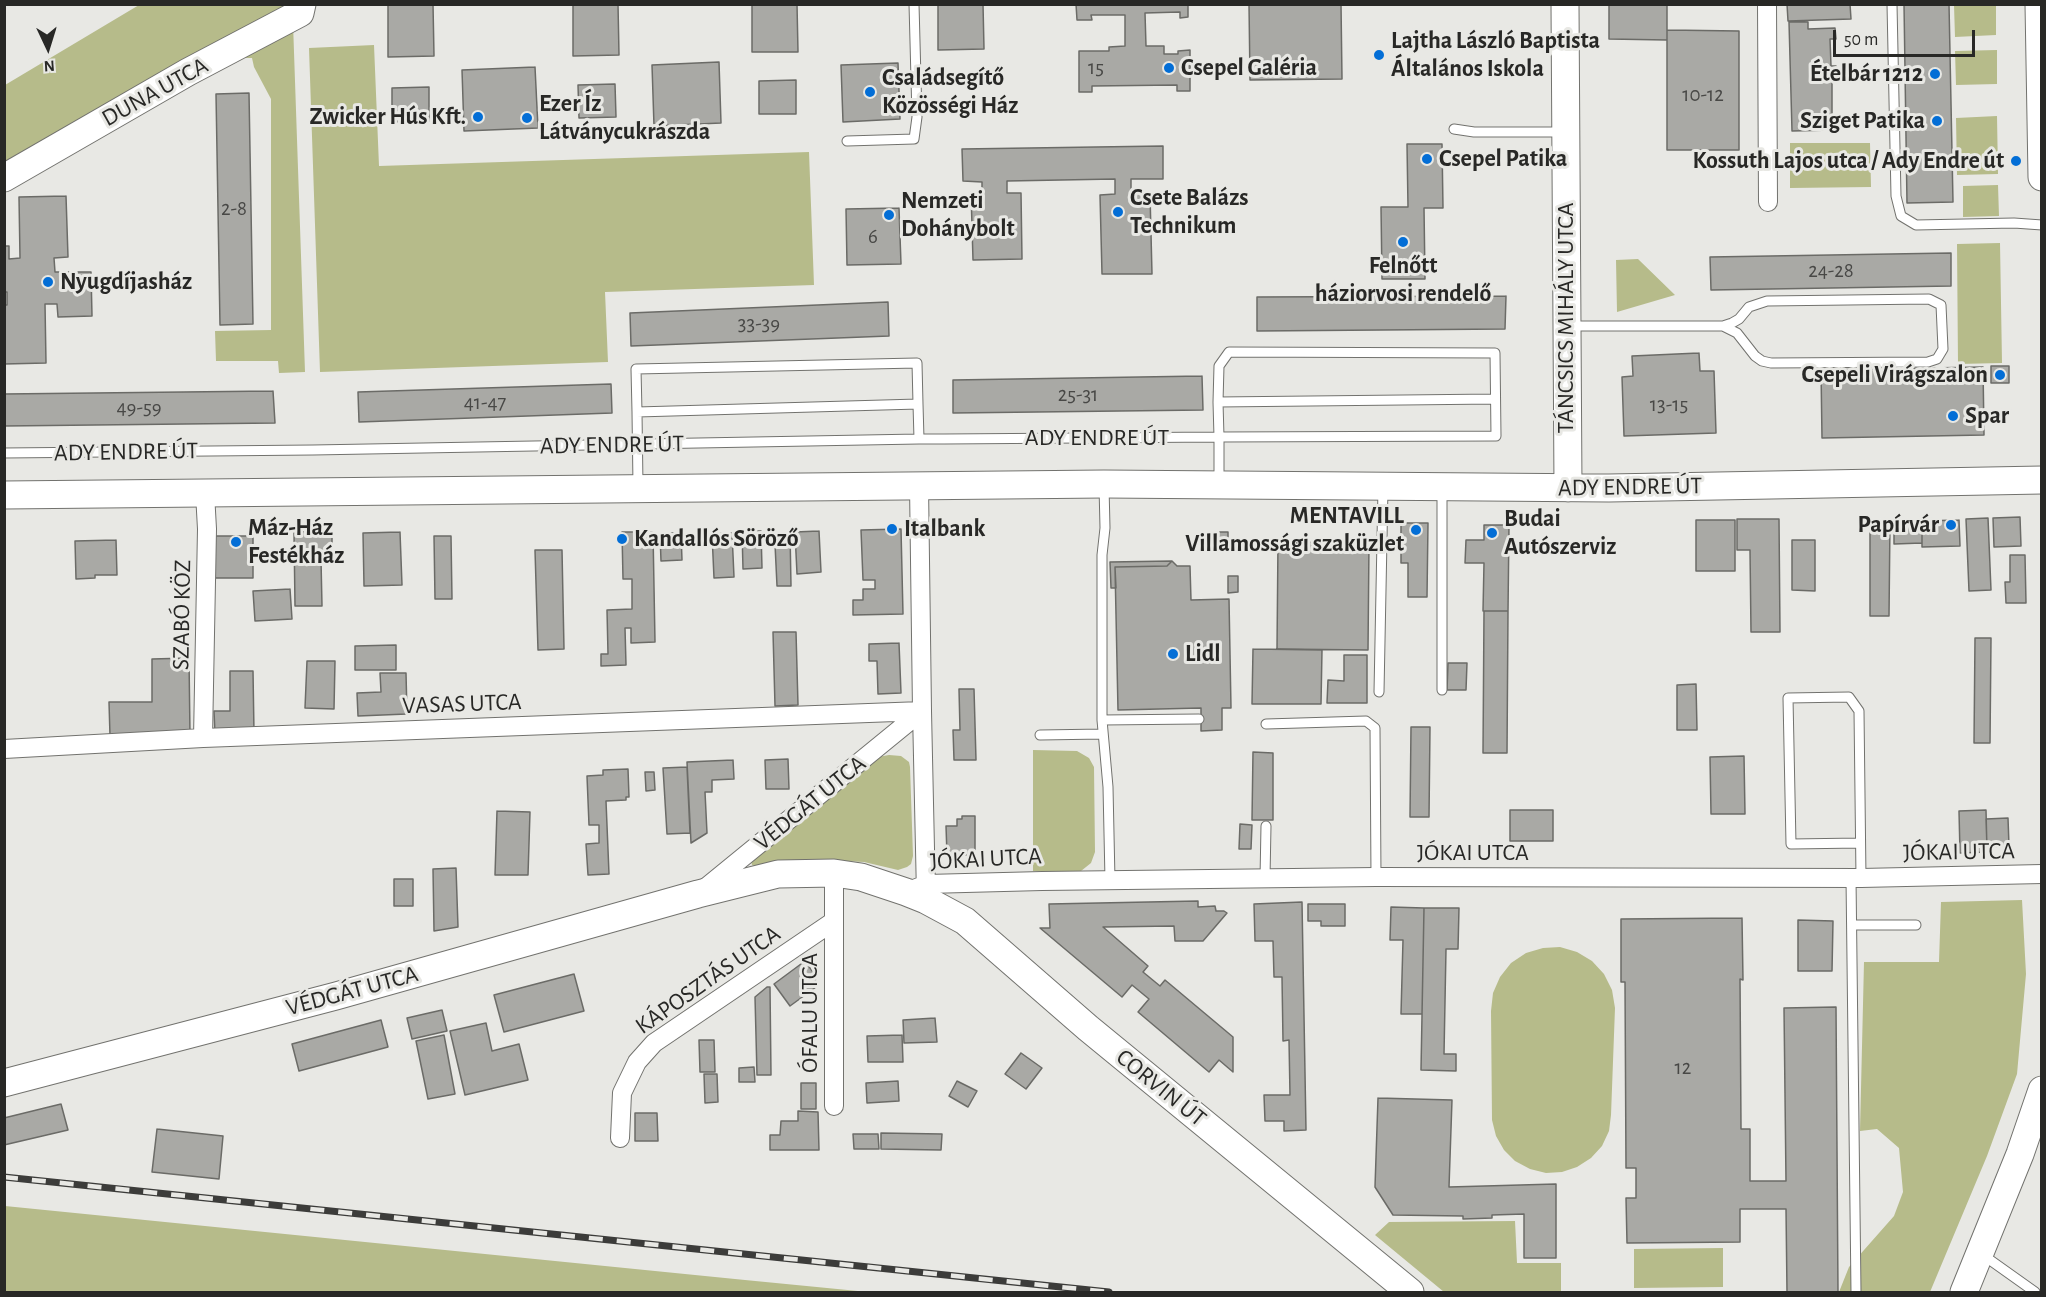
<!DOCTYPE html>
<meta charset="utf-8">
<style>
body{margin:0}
#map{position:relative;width:2046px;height:1297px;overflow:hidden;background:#e8e8e4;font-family:"Alegreya Sans",sans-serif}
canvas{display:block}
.frame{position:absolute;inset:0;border:6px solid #282826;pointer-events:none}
.north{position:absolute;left:18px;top:18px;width:60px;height:60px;-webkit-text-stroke:4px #e8e8e4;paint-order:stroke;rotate:176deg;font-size:16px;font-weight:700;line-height:24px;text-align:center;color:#282826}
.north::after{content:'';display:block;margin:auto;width:21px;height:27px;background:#282826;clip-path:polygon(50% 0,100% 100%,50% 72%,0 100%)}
.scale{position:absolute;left:1833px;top:30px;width:142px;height:27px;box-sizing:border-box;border:3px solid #282826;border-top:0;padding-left:8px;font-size:18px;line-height:21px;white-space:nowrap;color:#282826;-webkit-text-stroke:4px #e8e8e4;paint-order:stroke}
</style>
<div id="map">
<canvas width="2046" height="1297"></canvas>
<div class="frame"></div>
<div class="north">N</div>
<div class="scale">50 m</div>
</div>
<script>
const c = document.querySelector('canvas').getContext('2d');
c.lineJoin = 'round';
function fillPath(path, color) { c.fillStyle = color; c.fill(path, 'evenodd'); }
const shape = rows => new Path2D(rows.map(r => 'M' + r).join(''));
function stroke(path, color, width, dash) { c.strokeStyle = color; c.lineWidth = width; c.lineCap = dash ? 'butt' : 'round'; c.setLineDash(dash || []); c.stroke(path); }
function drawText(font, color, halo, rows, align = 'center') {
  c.font = font + ' "Alegreya Sans",sans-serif'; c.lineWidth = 6; c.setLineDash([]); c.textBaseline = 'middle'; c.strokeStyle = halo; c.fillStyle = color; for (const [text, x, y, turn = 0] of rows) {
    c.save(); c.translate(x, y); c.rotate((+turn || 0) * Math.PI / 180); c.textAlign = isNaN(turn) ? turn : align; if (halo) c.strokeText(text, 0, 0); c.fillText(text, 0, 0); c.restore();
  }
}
fillPath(shape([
 [139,5,293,5,5,171,5,85],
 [1954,5,1996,5,1996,35,1955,37],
 [293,23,305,372,279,373,278,361,216,361,215,331,271,330,271,99,254,67,252,58,233,58],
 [374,45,379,166,809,152,814,285,605,292,608,362,320,372,309,48],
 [1997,50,1997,84,1956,85,1955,51],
 [1997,116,1998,174,1957,175,1956,118],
 [1790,143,1870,143,1871,187,1790,188],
 [1998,185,1999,216,1963,217,1963,186],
 [2000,243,2002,363,1958,364,1957,244],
 [1638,259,1675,295,1617,312,1616,260],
 [1033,750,1077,751,1089,758,1094,767,1095,852,1091,863,1081,871,1033,871],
 [889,755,901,756,909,762,910,767,913,856,911,864,907,867,898,870,864,862,845,861,757,867,752,865,751,861,878,757],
 [2022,900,2026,974,2017,1074,1987,1156,1930,1292,1839,1292,1849,1267,1894,1216,1903,1192,1899,1148,1877,1129,1860,1131,1864,962,1939,962,1941,902],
 [1560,947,1577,952,1592,961,1604,974,1612,990,1615,1008,1611,1115,1609,1131,1602,1146,1591,1158,1577,1167,1562,1172,1546,1173,1530,1169,1515,1161,1504,1150,1496,1136,1492,1120,1491,1011,1493,993,1500,977,1511,963,1526,953,1543,948],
 [5,1206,745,1280,868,1292,5,1292],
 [1515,1221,1517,1263,1561,1263,1561,1292,1444,1292,1375,1235,1389,1222],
 [1723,1248,1723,1287,1634,1288,1634,1249]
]), '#b6bb8a');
const building = shape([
 [388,4,433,4,434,56,388,57,388,4],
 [573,4,618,4,619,55,573,56,573,4],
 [752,4,797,4,798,52,752,52,752,4],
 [938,4,983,4,984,49,938,50,938,4],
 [1076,4,1188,4,1188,17,1180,18,1180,12,1145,13,1146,46,1164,46,1164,54,1178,54,1178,51,1190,50,1190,91,1177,91,1177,85,1092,86,1092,92,1079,92,1079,51,1109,51,1109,47,1125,46,1125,15,1091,15,1092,20,1077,20,1076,4],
 [1249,4,1341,4,1342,79,1250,80,1249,4],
 [1609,4,1667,4,1667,40,1609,39,1609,4],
 [1787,4,1850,4,1851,19,1788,21,1787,4],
 [1904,4,1949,4,1953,202,1907,203,1904,4],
 [1789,22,1808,22,1808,29,1835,28,1836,39,1830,39,1831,66,1836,66,1837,82,1832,82,1832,130,1792,131,1789,22],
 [1667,30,1739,31,1739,150,1667,150,1667,30],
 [719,62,721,123,654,126,652,65,719,62],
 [898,63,900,119,843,122,841,65,898,63],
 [535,67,538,128,464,131,462,70,535,67],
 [796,80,796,114,759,114,759,81,796,80],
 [615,84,616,117,579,118,578,85,615,84],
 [429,87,429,121,392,122,392,88,429,87],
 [249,93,253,324,220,325,216,94,249,93],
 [1407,144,1442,144,1443,208,1424,208,1425,279,1382,279,1381,207,1408,207,1407,144],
 [1163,146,1163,179,1131,179,1131,194,1150,194,1152,274,1102,274,1100,195,1115,194,1115,179,1007,181,1007,193,1021,193,1022,259,973,260,971,192,982,193,982,182,963,181,962,149,1163,146],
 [66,196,68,257,54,258,55,272,91,272,92,316,58,317,57,304,45,304,46,363,4,364,4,305,7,305,7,292,4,292,4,246,9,246,9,259,20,258,19,197,66,196],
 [899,208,901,264,847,265,846,209,899,208],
 [1951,253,1951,286,1711,290,1710,257,1951,253],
 [1506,296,1505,329,1257,331,1257,297,1506,296],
 [888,302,889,336,631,346,630,313,888,302],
 [1699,353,1700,371,1714,371,1716,433,1624,436,1622,377,1633,376,1632,356,1699,353],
 [1991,366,2009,366,2009,383,1991,383,1991,366],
 [1983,367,1984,435,1822,438,1821,370,1983,367],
 [1202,376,1203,410,953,413,953,380,1202,376],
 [611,384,612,413,359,422,358,392,611,384],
 [273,391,275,423,4,426,4,394,273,391],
 [2020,517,2021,546,1994,547,1993,518,2020,517],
 [1988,518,1991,590,1969,591,1966,519,1988,518],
 [1737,519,1779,519,1780,632,1751,632,1750,550,1737,550,1737,519],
 [1696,520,1735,520,1735,571,1696,571,1696,520],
 [1959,520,1960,546,1922,547,1922,521,1959,520],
 [1870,522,1890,522,1889,616,1870,616,1870,522],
 [1401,523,1428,523,1427,597,1408,597,1408,563,1401,563,1401,523],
 [1484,525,1509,525,1508,611,1483,611,1484,563,1465,563,1466,540,1484,540,1484,525],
 [1894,525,1922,525,1922,543,1894,544,1894,525],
 [901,529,903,614,853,615,853,600,863,600,863,589,875,589,875,580,863,580,861,530,901,529],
 [332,531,332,559,321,560,322,606,295,606,294,532,332,531],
 [742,531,761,531,762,568,743,569,742,531],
 [819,531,821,572,797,574,795,532,819,531],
 [400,532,402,585,364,586,363,533,400,532],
 [622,532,653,532,655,642,631,643,631,628,625,628,626,665,601,666,601,654,608,654,607,610,632,609,632,579,623,579,622,532],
 [790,532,791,586,777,586,775,544,762,545,762,533,790,532],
 [1214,532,1228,532,1228,541,1214,541,1214,532],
 [660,533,681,533,682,560,661,561,660,533],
 [732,533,734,577,714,578,712,534,732,533],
 [215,536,253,536,253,578,215,578,215,536],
 [434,536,451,536,452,599,435,599,434,536],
 [116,540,117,575,95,575,95,578,76,579,75,541,116,540],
 [1792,540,1815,540,1815,591,1792,590,1792,540],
 [1278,542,1369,543,1368,650,1277,649,1278,542],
 [535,550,562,550,564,649,538,650,535,550],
 [2010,555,2025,555,2026,603,2006,603,2005,582,2010,582,2010,555],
 [1172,561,1177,566,1190,566,1191,600,1229,599,1231,708,1222,708,1222,730,1201,731,1201,708,1118,710,1115,567,1167,566,1172,561],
 [1172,561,1167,566,1115,567,1116,588,1111,588,1110,562,1172,561],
 [1228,576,1238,576,1238,592,1228,593,1228,576],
 [290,589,292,619,255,621,253,591,290,589],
 [1484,611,1508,611,1507,753,1483,753,1484,611],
 [773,632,796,632,798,705,775,706,773,632],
 [1975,638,1991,638,1990,743,1974,743,1975,638],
 [899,643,901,693,878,694,877,661,869,661,869,644,899,643],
 [396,645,396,670,355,670,355,646,396,645],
 [1253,649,1322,650,1321,704,1252,704,1253,649],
 [1344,655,1367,655,1367,703,1327,703,1328,680,1344,681,1344,655],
 [189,658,190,735,110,736,109,702,152,702,152,659,189,658],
 [307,661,335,661,334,709,305,708,307,661],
 [1448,663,1467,663,1466,690,1447,690,1448,663],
 [230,671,253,671,254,733,215,734,214,711,230,711,230,671],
 [380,673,406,673,407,714,358,716,357,693,381,692,380,673],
 [1696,684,1697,730,1677,730,1677,685,1696,684],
 [959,689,974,689,976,760,954,760,953,730,960,730,959,689],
 [1411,727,1430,727,1429,817,1410,817,1411,727],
 [1253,752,1273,753,1273,820,1252,820,1253,752],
 [1744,756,1745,814,1711,814,1710,757,1744,756],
 [788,759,789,789,766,789,765,760,788,759],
 [733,760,734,779,712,780,712,792,705,792,707,833,691,843,687,762,733,760],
 [687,767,690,833,667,834,663,768,687,767],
 [628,769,629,797,626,797,626,800,606,801,609,874,588,875,586,844,599,843,599,825,589,825,587,776,603,775,603,770,628,769],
 [645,772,654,772,655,790,646,791,645,772],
 [1510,810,1553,810,1553,841,1510,841,1510,810],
 [1986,810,1987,852,1960,853,1959,811,1986,810],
 [497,811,530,812,528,875,495,875,497,811],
 [962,816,975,816,975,855,947,855,946,826,957,826,957,819,962,819,962,816],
 [2008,818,2009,846,1987,847,1986,819,2008,818],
 [1240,824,1252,825,1251,849,1239,849,1240,824],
 [456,868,458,927,434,931,433,869,456,868],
 [394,879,413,879,413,906,394,906,394,879],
 [1198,901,1198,907,1215,906,1216,911,1224,911,1227,913,1203,941,1175,941,1174,926,1103,927,1148,966,1143,972,1160,986,1165,980,1233,1037,1233,1072,1219,1060,1209,1072,1138,1012,1149,999,1132,985,1122,997,1040,928,1050,928,1049,904,1198,901],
 [1302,902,1306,1130,1284,1131,1284,1121,1265,1121,1264,1095,1290,1095,1289,1040,1283,1041,1282,977,1274,977,1273,941,1255,941,1254,904,1302,902],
 [1308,904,1345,904,1345,926,1321,926,1321,921,1308,921,1308,904],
 [1391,907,1424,908,1422,1014,1401,1014,1403,940,1390,940,1391,907],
 [1424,908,1459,908,1458,949,1446,949,1444,1054,1456,1054,1456,1071,1421,1070,1424,908],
 [1742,918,1743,980,1740,979,1741,1129,1750,1129,1750,1181,1786,1181,1784,1008,1836,1007,1838,1292,1787,1292,1786,1209,1740,1209,1740,1242,1627,1243,1626,1198,1636,1198,1636,1168,1626,1168,1625,982,1621,982,1621,919,1742,918],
 [1798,920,1833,921,1832,971,1798,971,1798,920],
 [805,961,815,975,816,987,790,1006,774,984,805,961],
 [574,974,584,1011,504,1032,494,995,574,974],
 [767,987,770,987,771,1075,757,1075,755,997,767,987],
 [442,1010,447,1031,412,1039,407,1018,442,1010],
 [935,1018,937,1042,904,1043,903,1020,935,1018],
 [381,1020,388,1047,299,1071,292,1044,381,1020],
 [486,1023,492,1051,519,1044,528,1080,465,1095,450,1031,486,1023],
 [444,1035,455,1094,428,1099,416,1041,444,1035],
 [902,1035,903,1062,868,1062,867,1036,902,1035],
 [699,1040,714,1040,715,1072,700,1072,699,1040],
 [1021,1053,1042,1068,1026,1089,1005,1074,1021,1053],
 [754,1067,755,1082,739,1082,739,1068,754,1067],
 [704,1074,717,1074,718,1102,705,1103,704,1074],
 [898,1081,899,1101,867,1103,866,1083,898,1081],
 [957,1081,977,1091,968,1107,949,1096,957,1081],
 [801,1083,816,1083,816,1109,801,1109,801,1083],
 [1378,1098,1452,1100,1449,1187,1556,1184,1556,1258,1524,1258,1524,1214,1492,1215,1492,1218,1463,1219,1463,1216,1393,1215,1375,1187,1378,1098],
 [61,1104,68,1130,4,1145,4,1118,61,1104],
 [798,1111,818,1112,819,1150,770,1150,770,1135,780,1135,781,1121,798,1121,798,1111],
 [635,1113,657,1113,658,1141,635,1141,635,1113],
 [157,1129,223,1136,219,1179,152,1172,157,1129],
 [881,1133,942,1134,941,1150,881,1149,881,1133],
 [853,1134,878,1134,879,1149,854,1149,853,1134]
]);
fillPath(building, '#a9a9a5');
stroke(building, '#6b6b67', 1.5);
const lane = shape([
 [1892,4,1896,196,1901,216,1916,225,2014,223,2042,225],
 [1454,129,1474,132,1563,132],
 [847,141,914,139,917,117,914,4],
 [1568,326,1723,326,1732,323,1739,319,1749,307,1767,301,1929,299,1941,305,1943,349,1937,359,1928,362,1771,363,1762,361,1755,356,1737,333,1723,326],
 [1218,402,1495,399],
 [637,412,636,369,917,363,918,404],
 [4,453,313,450,919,439,944,439,1219,437,1496,436,1495,353,1229,352,1219,366,1218,402,1219,437,1219,471,1218,483],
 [638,486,637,412,918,404,919,439],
 [1104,486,1105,528,1102,555,1102,720,1108,787,1110,880],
 [1442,690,1442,489],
 [1379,692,1383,488],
 [1102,720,1199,719],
 [1266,724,1366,721,1375,728,1376,877],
 [1040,735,1103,734],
 [1860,843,1791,844,1788,698,1849,697,1859,711,1861,878],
 [1265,878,1266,826],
 [1851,878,1856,1292],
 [1852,925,1916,925],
 [1983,1255,2035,1292]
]);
const street = shape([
 [1767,4,1768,202],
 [919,485,922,711,926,895],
 [203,738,207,529,205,493],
 [4,749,203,738,922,711],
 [704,889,922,711],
 [906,892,927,884,1042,881,1376,877,1861,878,2042,874],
 [834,1106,834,873],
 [620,1138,622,1093,637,1062,654,1043,834,921]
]);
const secondary = shape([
 [1565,4,1568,488],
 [2039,4,2042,177],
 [4,178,188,72,300,13,302,4],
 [4,495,1104,484,1609,488,2042,480],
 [4,1083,336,996,698,894,778,874,834,873,861,877,906,892,926,900,965,921,1088,1028,1410,1292],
 [1964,1292,2020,1154,2042,1090]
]);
stroke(lane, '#72726e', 11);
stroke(street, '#72726e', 20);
stroke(secondary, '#72726e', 29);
stroke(lane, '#fff', 9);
stroke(street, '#fff', 18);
stroke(secondary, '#fff', 27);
const rail = shape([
 [4,1177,1109,1292]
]);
stroke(rail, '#3c3c3a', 7);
stroke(rail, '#e8e8e4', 4.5, [14]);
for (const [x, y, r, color] of [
 [1379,55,6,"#036ed6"],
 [1169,68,6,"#036ed6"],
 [1935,74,6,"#036ed6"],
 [870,92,6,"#036ed6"],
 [478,117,6,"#036ed6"],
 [527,118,6,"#036ed6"],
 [1937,121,6,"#036ed6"],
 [1427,159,6,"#036ed6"],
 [2016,161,6,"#036ed6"],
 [1118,212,6,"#036ed6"],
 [889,215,6,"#036ed6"],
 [1403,242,6,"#036ed6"],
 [48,282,6,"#036ed6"],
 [2000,375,6,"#036ed6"],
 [1953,416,6,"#036ed6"],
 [1951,525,6,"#036ed6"],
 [892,529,6,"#036ed6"],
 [1416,530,6,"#036ed6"],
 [1492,533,6,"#036ed6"],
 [622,539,6,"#036ed6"],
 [236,542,6,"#036ed6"],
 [1173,654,6,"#036ed6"]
]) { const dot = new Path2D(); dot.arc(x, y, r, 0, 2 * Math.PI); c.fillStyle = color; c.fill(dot); stroke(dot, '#e8e8e4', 2); }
drawText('21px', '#484846', null, [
 ["15",1096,68],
 ["10-12",1703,95],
 ["2-8",234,209],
 ["6",873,237],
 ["24-28",1831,271],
 ["33-39",759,324],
 ["25-31",1078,395],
 ["41-47",485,403],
 ["13-15",1669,405],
 ["49-59",139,408],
 ["12",1683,1068]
]);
drawText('bold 24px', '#282826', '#e8e8e4', [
 ["Lajtha László Baptista",1391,41],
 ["Általános Iskola",1391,69],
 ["Csepel Galéria",1181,68],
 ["Ételbár 1212",1923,74,"right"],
 ["Családsegítő",882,78],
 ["Közösségi Ház",882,106],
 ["Ezer Íz",539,104],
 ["Látványcukrászda",539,132],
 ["Zwicker Hús Kft.",466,117,"right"],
 ["Sziget Patika",1925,121,"right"],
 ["Csepel Patika",1439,159],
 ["Kossuth Lajos utca / Ady Endre út",2004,161,"right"],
 ["Csete Balázs",1130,198],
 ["Technikum",1130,226],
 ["Nemzeti",901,201],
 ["Dohánybolt",901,229],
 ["Felnőtt",1403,266,"center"],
 ["háziorvosi rendelő",1403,294,"center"],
 ["Nyugdíjasház",60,282],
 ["Csepeli Virágszalon",1988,375,"right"],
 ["Spar",1965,416],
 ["MENTAVILL",1404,516,"right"],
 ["Villamossági szaküzlet",1404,544,"right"],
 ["Budai",1504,519],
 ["Autószerviz",1504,547],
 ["Papírvár",1939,525,"right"],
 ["Máz-Ház",248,528],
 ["Festékház",248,556],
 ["Italbank",904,529],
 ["Kandallós Söröző",634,539],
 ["Lidl",1185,654]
], 'left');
drawText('24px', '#282826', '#e8e8e4', [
 ["DUNA UTCA",155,92,-29],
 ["TÁNCSICS MIHÁLY UTCA",1566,318,-90],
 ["ADY ENDRE ÚT",1097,438],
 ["ADY ENDRE ÚT",612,445,-1],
 ["ADY ENDRE ÚT",126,452,-1],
 ["ADY ENDRE ÚT",1630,487,-1],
 ["SZABÓ KÖZ",182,615,-89],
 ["VASAS UTCA",462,704,-2],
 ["VÉDGÁT UTCA",810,803,-39],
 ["JÓKAI UTCA",1959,852,-1],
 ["JÓKAI UTCA",1473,853],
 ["JÓKAI UTCA",986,859,-3],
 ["KÁPOSZTÁS UTCA",708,980,-35],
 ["VÉDGÁT UTCA",352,991,-15],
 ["ÓFALU UTCA",810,1013,-90],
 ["CORVIN ÚT",1161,1088,39]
]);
</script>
